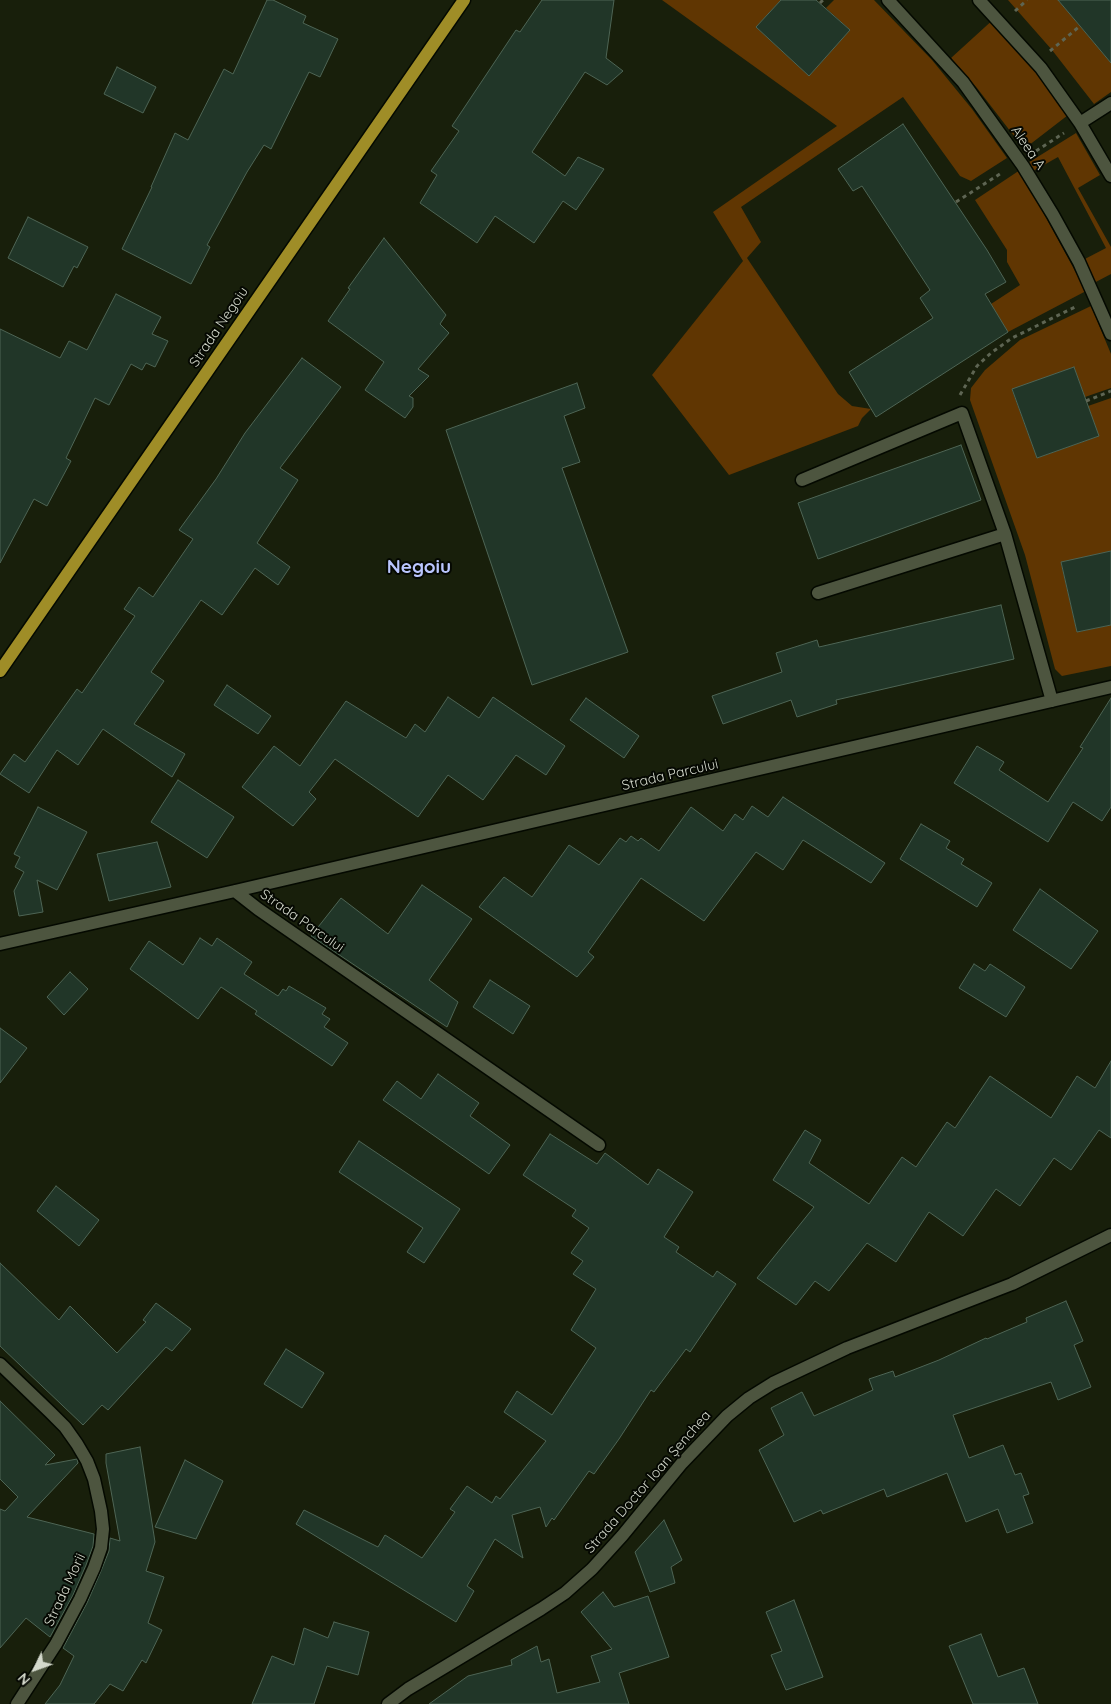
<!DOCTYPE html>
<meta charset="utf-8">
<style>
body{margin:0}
#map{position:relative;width:1111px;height:1704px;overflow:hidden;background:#181f0b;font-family:Quicksand,sans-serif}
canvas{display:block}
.north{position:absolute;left:10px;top:1644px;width:50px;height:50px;-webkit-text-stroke:4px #050802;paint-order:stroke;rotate:228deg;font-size:14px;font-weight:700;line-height:20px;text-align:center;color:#d3d8cb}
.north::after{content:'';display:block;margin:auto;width:18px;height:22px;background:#d3d8cb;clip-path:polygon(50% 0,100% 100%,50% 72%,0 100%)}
</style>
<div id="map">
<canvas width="1111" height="1704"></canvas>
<div class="north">N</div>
</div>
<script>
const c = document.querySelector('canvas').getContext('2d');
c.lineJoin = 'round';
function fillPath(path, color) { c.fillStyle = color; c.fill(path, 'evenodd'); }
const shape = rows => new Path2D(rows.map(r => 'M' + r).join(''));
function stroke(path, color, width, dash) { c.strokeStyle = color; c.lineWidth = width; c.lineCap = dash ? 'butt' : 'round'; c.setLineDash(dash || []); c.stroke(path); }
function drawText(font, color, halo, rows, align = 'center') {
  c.font = font + ' Quicksand,sans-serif'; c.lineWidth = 4; c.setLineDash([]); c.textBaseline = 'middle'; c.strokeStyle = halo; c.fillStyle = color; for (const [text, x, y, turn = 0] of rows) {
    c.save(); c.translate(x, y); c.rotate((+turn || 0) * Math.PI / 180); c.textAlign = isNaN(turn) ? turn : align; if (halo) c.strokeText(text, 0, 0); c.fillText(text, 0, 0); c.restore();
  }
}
fillPath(shape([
 [662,0,781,0,756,27,809,76,850,30,826,8,834,0,874,0,932,60,972,109,1007,158,971,181,960,176,903,97,741,207,761,242,747,258,838,394,852,406,871,409,862,418,858,426,729,475,652,375,743,261,713,212,837,126],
 [1008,0,1058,0,1111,63,1111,92,1094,104,1052,50],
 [996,17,1072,112,1024,149,977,88,951,58],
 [1076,133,1100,175,1078,188,1111,247,1111,274,1092,284,1081,261,1106,248,1058,157,1028,174,1023,166],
 [1020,170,1086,291,1008,332,991,304,1020,285,1007,262,1007,250,975,200],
 [1091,306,1111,354,1111,388,1085,397,1074,367,1012,390,1037,458,1099,436,1088,406,1111,398,1111,551,1061,563,1077,632,1111,625,1111,666,1062,676,1055,669,1025,555,970,400,971,388,985,370,1020,340]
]), '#603602');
const building = shape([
 [267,0,273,0,306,16,303,23,338,39,320,77,309,72,271,149,264,145,247,172,207,245,210,247,191,284,122,249,152,187,151,187,175,133,188,140,224,69,233,74,267,0],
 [542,0,614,0,606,58,623,71,607,85,585,72,532,152,565,176,578,157,604,169,576,210,563,201,534,243,495,216,477,243,420,203,437,175,431,171,459,131,452,126,516,30,520,32,542,0],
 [781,0,816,0,850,30,809,76,756,27,781,0],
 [1058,0,1111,0,1111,63,1080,26,1058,0],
 [117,67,156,87,143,113,104,94,117,67],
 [903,124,987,250,1006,282,985,294,1008,332,876,417,849,372,933,318,920,298,930,290,862,186,853,191,838,169,903,124],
 [28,217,88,247,77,268,74,266,63,287,8,258,28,217],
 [384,238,446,315,440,324,449,333,418,369,429,376,409,396,413,398,413,407,405,418,365,390,384,362,328,321,350,289,348,288,384,238],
 [116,294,161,317,152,334,168,341,155,367,146,363,142,370,131,364,109,405,95,398,66,458,71,461,47,506,34,499,0,563,0,329,60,358,69,341,87,350,116,294],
 [302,358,341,387,280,468,298,480,257,543,290,567,278,585,255,568,222,615,201,600,151,672,164,681,134,724,185,754,172,777,103,729,78,765,57,750,29,793,0,774,14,754,25,762,77,689,82,693,135,616,124,609,139,587,153,597,193,539,179,530,216,479,245,433,302,358],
 [1074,367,1099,436,1037,458,1012,389,1074,367],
 [577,383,585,408,564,416,580,462,562,468,628,652,532,685,446,430,577,383],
 [961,445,981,500,818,559,798,503,961,445],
 [1111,551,1111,625,1077,632,1061,562,1111,551],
 [1001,605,1014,659,836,700,837,704,797,717,791,700,723,724,712,696,782,672,776,653,817,640,819,647,1001,605],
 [227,685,271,716,258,734,214,705,227,685],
 [448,697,479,718,493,697,565,746,546,775,516,755,483,800,448,775,418,817,335,759,309,792,316,799,293,826,242,787,274,746,300,766,346,701,406,738,415,724,425,732,448,697],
 [586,698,639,736,624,758,570,720,586,698],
 [1111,698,1111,807,1102,821,1073,802,1048,842,954,783,977,746,1004,762,999,770,1048,802,1083,748,1080,747,1111,698],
 [178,780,234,817,207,858,151,822,178,780],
 [783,797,885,863,871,883,803,840,783,870,756,852,704,921,641,878,588,952,594,957,577,977,479,907,504,877,532,897,569,845,599,865,620,838,626,842,631,836,638,841,641,838,659,851,691,807,723,831,735,814,743,820,752,806,768,817,783,797],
 [38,807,87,832,57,890,37,880,43,912,19,916,14,891,24,872,15,867,20,857,14,854,38,807],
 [921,824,950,841,946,848,964,859,961,864,992,883,977,907,900,859,921,824],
 [157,842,171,887,109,901,97,854,157,842],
 [422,885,472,919,429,980,458,1002,447,1027,311,936,341,898,388,934,422,885],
 [1040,889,1098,931,1071,969,1013,930,1040,889],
 [200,938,212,946,217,938,252,962,244,974,278,996,283,989,286,991,289,986,326,1008,322,1014,330,1019,324,1027,348,1043,332,1066,255,1014,257,1011,221,987,198,1019,130,969,149,941,183,965,200,938],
 [974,964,985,971,990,964,1025,987,1006,1017,959,988,974,964],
 [70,972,88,989,64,1015,47,997,70,972],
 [490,980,530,1006,513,1034,473,1007,490,980],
 [0,1028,27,1048,0,1083,0,1028],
 [1111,1061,1111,1138,1099,1130,1071,1170,1054,1158,1020,1206,996,1189,963,1236,929,1212,896,1262,867,1243,829,1291,815,1281,796,1305,757,1278,814,1207,773,1180,805,1130,821,1140,809,1163,869,1204,902,1157,916,1167,947,1122,955,1128,990,1076,1051,1118,1077,1076,1095,1088,1111,1061],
 [438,1074,479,1103,470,1116,510,1145,489,1174,383,1100,397,1081,421,1099,438,1074],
 [550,1134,597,1164,605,1153,648,1185,658,1169,693,1192,664,1237,679,1247,676,1252,713,1277,717,1271,736,1284,690,1352,686,1349,654,1392,651,1390,619,1439,594,1474,589,1471,554,1520,552,1518,546,1527,540,1507,512,1515,523,1558,495,1539,467,1586,474,1591,456,1622,296,1524,304,1510,378,1547,385,1535,422,1558,455,1512,450,1509,467,1486,492,1503,496,1496,500,1499,546,1441,504,1412,517,1391,552,1415,596,1348,571,1330,596,1289,573,1274,583,1261,571,1253,589,1228,572,1216,576,1210,523,1175,550,1134],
 [359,1141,460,1209,424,1263,407,1252,423,1228,339,1172,359,1141],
 [56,1186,99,1220,79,1246,37,1211,56,1186],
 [0,1263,59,1320,70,1306,117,1353,146,1322,143,1320,156,1303,191,1329,172,1351,166,1347,108,1410,102,1405,83,1425,0,1346,0,1263],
 [1066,1301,1083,1341,1074,1345,1091,1387,1058,1400,1051,1382,953,1415,969,1458,1003,1445,1015,1475,1021,1473,1029,1494,1023,1496,1033,1523,1007,1533,998,1509,966,1522,947,1473,887,1497,884,1489,823,1514,821,1510,794,1522,759,1450,784,1435,771,1408,802,1392,814,1416,873,1390,869,1379,893,1371,895,1377,939,1360,986,1338,987,1339,1027,1322,1026,1318,1066,1301],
 [286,1349,324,1373,302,1408,264,1384,286,1349],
 [0,1401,55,1455,45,1465,77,1459,78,1463,27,1517,94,1534,93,1546,86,1565,73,1595,50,1637,26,1618,0,1648,0,1509,5,1511,18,1497,0,1479,0,1401],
 [140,1447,155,1542,146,1571,164,1577,148,1623,162,1630,146,1663,142,1660,123,1691,110,1684,94,1704,45,1704,60,1685,74,1656,63,1648,87,1603,101,1571,109,1551,110,1538,120,1541,106,1463,106,1454,140,1447],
 [185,1460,223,1481,196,1539,155,1527,185,1460],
 [664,1520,682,1560,671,1567,675,1583,650,1592,635,1552,664,1520],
 [603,1592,614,1607,648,1596,669,1657,619,1673,629,1704,429,1704,468,1676,512,1665,511,1660,537,1646,541,1662,549,1659,557,1693,600,1682,591,1656,612,1649,581,1612,603,1592],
 [794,1600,823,1677,786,1690,771,1655,782,1651,766,1612,794,1600],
 [334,1622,369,1632,358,1675,327,1666,314,1704,252,1704,272,1656,294,1665,304,1628,328,1638,334,1622],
 [981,1634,998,1677,1024,1668,1038,1704,973,1704,949,1646,981,1634]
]);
fillPath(building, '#213628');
stroke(building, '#4e6555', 1);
const minor = shape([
 [888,0,963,82,1023,166,1053,215,1079,262,1111,334],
 [979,0,1041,68,1080,123,1111,176],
 [1080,123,1111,103],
 [802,480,962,413,1005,534],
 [818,593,1005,534,1052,701],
 [235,891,258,909,599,1145],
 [0,944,235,891,1111,687],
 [0,1364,50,1412,65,1427,77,1444,87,1461,94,1479,101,1511,103,1529,101,1548,94,1568,80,1599,56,1644,17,1704],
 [388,1704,408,1689,541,1609,565,1593,592,1569,622,1536,682,1463,727,1416,749,1398,773,1383,847,1348,1012,1284,1111,1235]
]);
const major = shape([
 [0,671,464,0]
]);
stroke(minor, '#040900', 15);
stroke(major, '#040900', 15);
stroke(shape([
 [820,3,823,0],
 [1015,11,1027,0],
 [1050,51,1080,26],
 [1036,151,1064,133],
 [956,202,1003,172],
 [960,395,977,366,991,353,1012,338,1077,306],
 [1086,401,1111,391]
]), '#5e6553', 3, [4, 4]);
stroke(minor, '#4d553f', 12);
stroke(major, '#9f8d27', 12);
drawText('14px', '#d3d8cb', '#050802', [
 ["Aleea A",1028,148,56],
 ["Strada Negoiu",219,327,-56],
 ["Strada Parcului",670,775,-13],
 ["Strada Parcului",302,921,35],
 ["Strada Doctor Ioan Șenchea",648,1482,-49],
 ["Strada Morii",65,1590,-65]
]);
drawText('bold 19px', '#bac6fe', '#050802', [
 ["Negoiu",419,567]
]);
</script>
